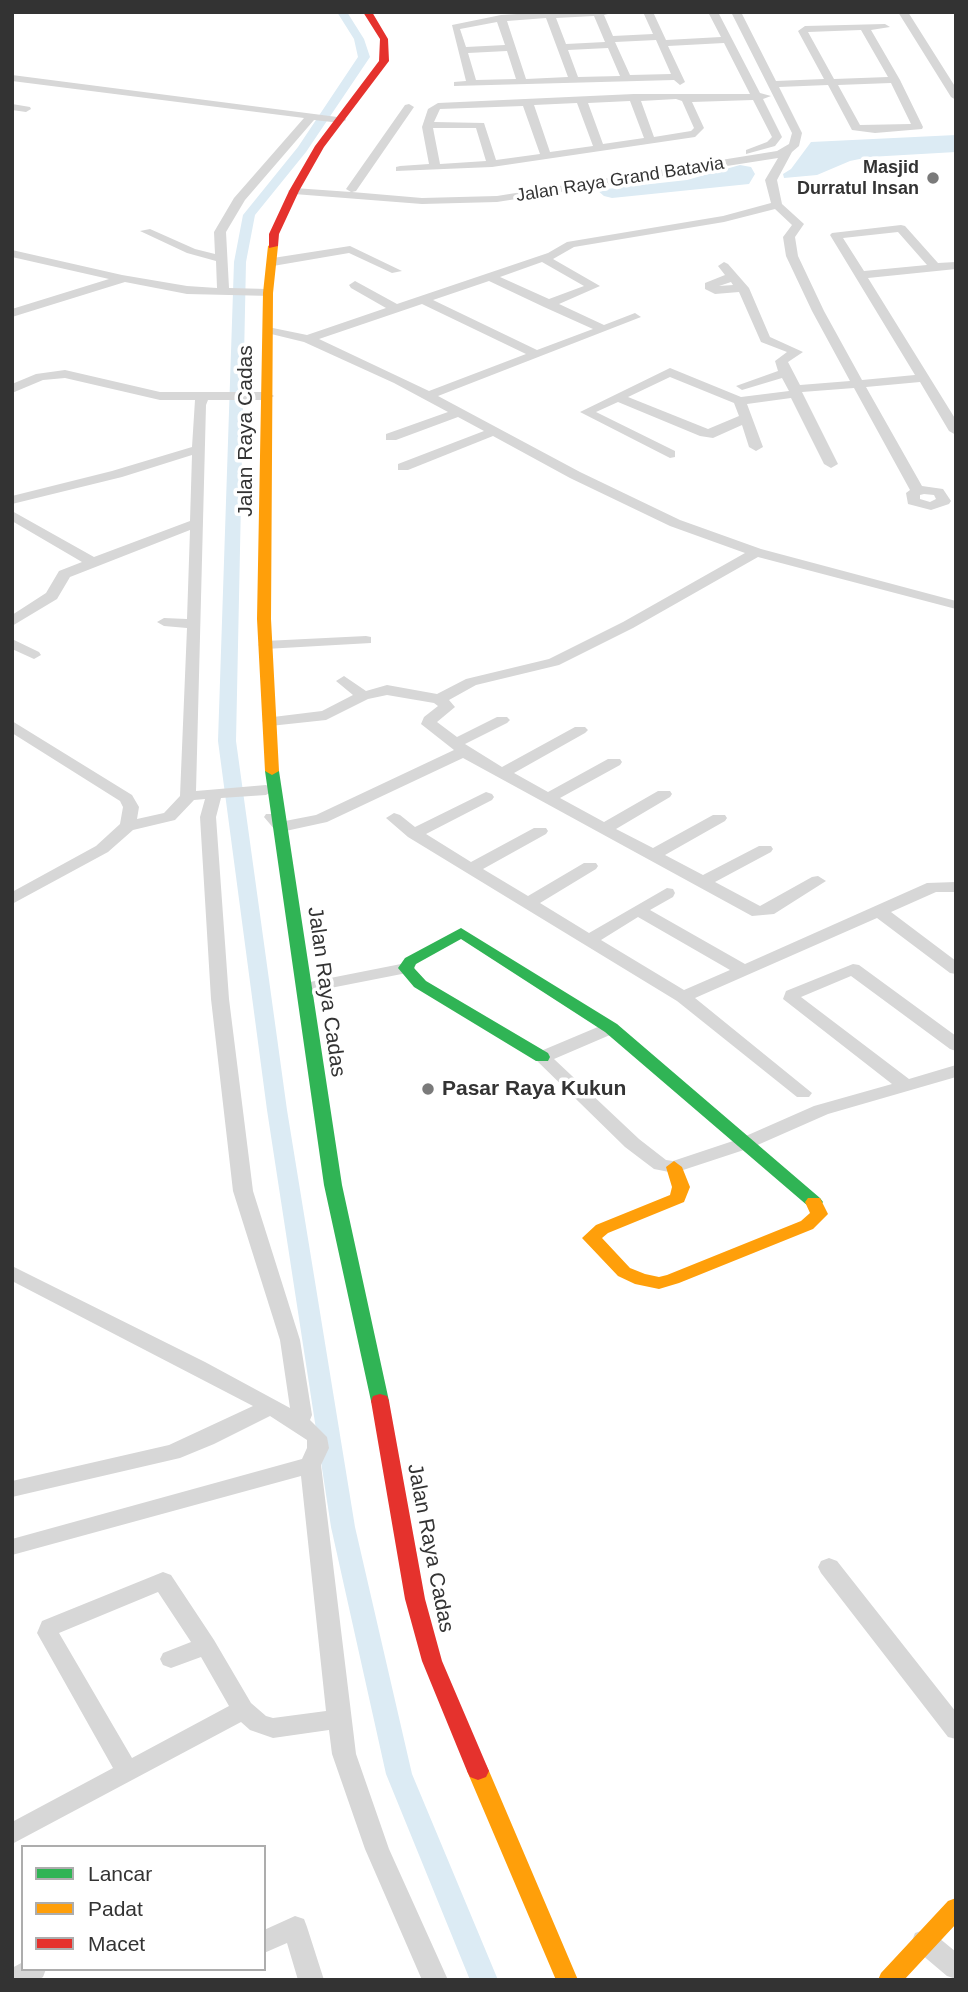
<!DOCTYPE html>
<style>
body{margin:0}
#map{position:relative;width:968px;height:1992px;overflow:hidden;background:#fff;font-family:Arial,sans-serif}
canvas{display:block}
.frame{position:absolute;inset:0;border:14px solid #333;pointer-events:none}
.legend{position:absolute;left:21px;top:1845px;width:245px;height:126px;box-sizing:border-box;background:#fff;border:2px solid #adadad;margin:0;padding:9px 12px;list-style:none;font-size:21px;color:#333}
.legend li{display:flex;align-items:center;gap:14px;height:35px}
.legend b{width:35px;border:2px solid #adadad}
</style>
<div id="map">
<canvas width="968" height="1992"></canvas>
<div class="frame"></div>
<ul class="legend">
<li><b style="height:9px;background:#30b455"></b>Lancar</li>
<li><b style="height:9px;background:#ff9f0a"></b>Padat</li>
<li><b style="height:9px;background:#e5322d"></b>Macet</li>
</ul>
</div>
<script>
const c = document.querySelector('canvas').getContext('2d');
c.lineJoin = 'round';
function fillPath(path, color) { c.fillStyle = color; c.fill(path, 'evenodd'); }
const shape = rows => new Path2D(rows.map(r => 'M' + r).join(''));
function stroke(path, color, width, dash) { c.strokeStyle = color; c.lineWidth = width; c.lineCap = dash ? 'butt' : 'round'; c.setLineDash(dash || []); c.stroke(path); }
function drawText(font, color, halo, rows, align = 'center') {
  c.font = font + ' Arial,sans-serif'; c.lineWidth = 7; c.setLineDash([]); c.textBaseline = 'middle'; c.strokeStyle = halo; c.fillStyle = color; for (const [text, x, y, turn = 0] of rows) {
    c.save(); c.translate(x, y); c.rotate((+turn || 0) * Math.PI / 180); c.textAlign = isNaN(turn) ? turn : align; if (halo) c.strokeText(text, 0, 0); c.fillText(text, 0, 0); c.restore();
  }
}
fillPath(shape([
 [956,135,956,152,869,157,850,161,817,175,784,178,783,174,791,169,811,142],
 [740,165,751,167,755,174,749,184,612,198,604,196,597,190,687,180]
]), '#dcebf4');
fillPath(shape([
 [337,12,347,12,364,39,370,57,306,152,255,215,246,262,236,741,287,1110,355,1527,412,1774,498,1980,470,1980,386,1774,331,1527,267,1110,218,741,234,262,243,215,298,147,358,57,354,39,337,12]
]), '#dcebf4');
fillPath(shape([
 [549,12,616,12,604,15,613,36,653,34,643,12,653,12,666,40,721,37,708,12,718,12,760,93,771,96,763,99,782,137,775,146,746,154,746,150,767,142,772,137,753,100,692,102,704,128,695,137,492,167,396,171,396,167,400,166,429,164,422,127,428,109,438,103,634,94,750,94,724,43,668,46,685,82,680,85,674,80,454,86,454,82,466,81,452,25,501,15,549,12],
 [594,16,605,42,566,44,556,18,594,16],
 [546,18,568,77,526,79,507,21,546,18],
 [497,22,505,45,466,47,460,29,497,22],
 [656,40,671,74,630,75,615,42,656,40],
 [608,48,620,76,578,77,568,50,608,48],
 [507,51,516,79,476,80,468,53,507,51],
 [676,99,682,101,694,128,691,131,654,137,641,101,676,99],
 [630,101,644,138,603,144,588,103,630,101],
 [577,103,593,146,550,152,534,105,577,103],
 [523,106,540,154,496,160,484,123,434,122,440,109,523,106],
 [433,128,476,128,486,161,440,164,433,128],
 [731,12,741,12,776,81,824,79,798,31,805,26,885,24,890,27,871,30,900,80,923,127,922,129,875,133,852,130,828,85,779,87,802,133,799,146,792,152,777,180,782,204,804,224,795,237,798,256,824,311,862,380,915,375,830,235,832,233,901,225,905,226,938,263,956,262,956,269,868,278,956,420,956,435,949,431,920,382,866,387,922,486,943,489,951,501,949,504,931,510,908,504,906,493,910,490,854,388,802,392,838,464,831,468,824,464,791,398,747,404,763,447,756,451,749,447,742,425,713,438,700,436,618,402,596,412,675,451,675,457,670,458,580,412,670,368,741,397,789,391,782,378,742,390,736,386,778,371,775,361,787,352,761,342,739,292,715,294,705,289,705,283,725,275,718,266,724,262,728,264,749,288,770,337,803,352,788,362,800,385,850,381,812,311,786,256,783,237,792,225,775,209,724,222,574,247,553,259,600,286,559,304,604,325,635,313,641,317,438,396,580,472,680,520,761,549,956,601,956,609,758,557,633,628,559,665,476,685,449,700,455,707,437,722,457,737,497,717,507,717,510,720,507,723,465,744,502,767,575,727,585,727,588,730,585,733,514,773,548,792,608,759,620,759,622,762,620,765,560,798,604,822,658,791,670,791,672,794,670,797,616,829,653,848,713,815,725,815,727,818,725,821,665,855,703,875,759,846,771,846,773,849,771,852,715,882,760,906,812,877,818,876,826,881,774,914,752,916,463,758,327,822,281,832,275,830,264,817,266,814,278,814,285,821,316,815,454,750,421,724,424,717,438,706,434,703,387,695,368,699,326,720,270,726,262,721,265,718,322,711,353,695,336,681,344,676,366,691,387,685,437,694,466,679,549,659,623,622,745,553,670,526,570,478,493,436,408,470,398,470,398,464,484,431,458,417,396,440,386,440,386,434,448,412,394,383,304,342,263,332,263,326,307,335,386,308,351,288,349,285,355,281,397,304,548,253,567,242,723,216,771,203,765,180,778,158,497,202,422,204,294,194,288,191,294,188,351,192,346,189,405,105,409,104,414,107,356,191,352,192,422,198,497,196,777,151,789,144,792,133,731,12],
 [861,30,888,77,834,79,808,32,861,30],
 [891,83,911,124,860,125,838,85,891,83],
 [898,232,927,265,864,271,843,238,898,232],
 [542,262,584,286,549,299,500,277,542,262],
 [489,281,544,307,593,329,537,350,433,300,489,281],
 [731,282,733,285,719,286,731,282],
 [422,304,526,354,429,391,319,339,422,304],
 [670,377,734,403,739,416,708,429,628,397,670,377],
 [924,494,934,495,936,499,930,502,920,499,920,495,924,494],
 [898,12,908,12,956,88,956,100,951,97,898,12],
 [12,75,345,118,346,120,341,123,314,120,245,200,226,232,229,288,268,289,272,290,272,296,187,294,125,282,12,317,12,309,109,279,12,257,12,250,122,275,187,286,217,288,216,261,187,253,140,231,150,229,195,249,215,254,214,232,234,198,304,118,12,81,12,75],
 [12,104,30,107,31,109,26,112,12,110,12,104],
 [350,246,402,271,392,273,349,253,273,266,267,262,273,258,350,246],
 [65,370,160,392,268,392,274,396,268,400,208,400,206,405,196,791,266,785,274,790,266,795,221,798,216,817,229,999,253,1191,300,1340,312,1415,310,1420,327,1437,329,1448,321,1465,356,1754,389,1849,448,1980,422,1980,365,1849,332,1754,329,1730,273,1738,250,1730,241,1722,12,1844,12,1822,113,1768,37,1633,42,1621,163,1572,171,1575,214,1640,251,1703,266,1716,273,1718,326,1711,301,1476,12,1555,12,1539,302,1459,307,1448,307,1440,270,1416,214,1444,180,1458,12,1497,12,1481,169,1445,253,1406,12,1281,12,1266,205,1362,290,1408,280,1340,233,1191,211,999,200,817,205,799,194,800,175,820,133,830,108,852,12,904,12,892,96,846,120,824,123,807,120,801,12,733,12,721,132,795,139,807,137,819,164,813,180,796,187,628,164,626,157,622,164,618,187,619,190,530,70,577,57,599,12,626,12,615,46,593,59,571,82,562,12,521,12,511,94,557,190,521,192,455,122,477,12,504,12,496,112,471,192,447,195,400,160,400,65,378,43,380,12,393,12,384,36,374,65,370],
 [158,1592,191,1642,163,1653,160,1659,163,1665,171,1668,201,1657,229,1706,132,1758,59,1633,158,1592],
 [366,636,371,637,371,643,265,649,258,645,265,641,366,636],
 [12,639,39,652,41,655,34,659,12,649,12,639],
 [486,792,492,794,494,797,492,800,426,834,471,862,534,828,546,828,548,831,546,834,483,869,528,896,584,863,596,863,598,866,596,869,540,903,589,933,667,888,673,889,675,893,673,897,650,910,745,964,927,883,956,882,956,892,936,892,891,912,956,961,956,974,950,973,877,918,695,998,812,1093,809,1097,797,1097,677,1001,408,837,386,818,394,813,400,815,415,827,486,792],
 [638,917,730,970,684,990,601,940,638,917],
 [406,963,412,964,415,968,412,972,305,993,296,988,305,983,406,963],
 [853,964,859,965,956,1036,956,1051,950,1049,851,976,801,997,909,1079,956,1065,956,1077,828,1114,753,1147,674,1173,654,1169,625,1147,533,1057,536,1053,605,1024,617,1024,620,1028,617,1032,554,1059,639,1139,666,1160,673,1161,739,1139,814,1106,892,1084,783,999,786,991,853,964],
 [829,1558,837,1561,956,1712,956,1739,948,1737,821,1573,818,1567,821,1561,829,1558],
 [295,1916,304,1919,307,1927,324,1980,298,1980,287,1943,264,1953,264,1930,295,1916],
 [924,1930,933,1933,956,1952,956,1979,947,1976,915,1949,912,1941,915,1933,924,1930],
 [23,1962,23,1969,46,1969,43,1977,38,1980,12,1980,12,1968,23,1962]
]), '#d7d7d7');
fillPath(shape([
 [272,767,279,771,342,1185,389,1401,387,1406,380,1408,373,1406,371,1401,324,1185,265,771,272,767],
 [461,928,617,1024,820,1198,823,1202,820,1206,808,1206,605,1032,461,939,416,964,414,968,426,981,548,1053,550,1057,548,1061,536,1061,414,987,398,968,405,958,461,928]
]), '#30b455');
fillPath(shape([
 [273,243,278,246,273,293,271,619,279,771,272,775,265,771,257,619,263,293,268,246,273,243],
 [674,1161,682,1167,690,1187,684,1202,608,1233,602,1238,630,1268,645,1274,659,1277,667,1275,801,1221,810,1213,805,1202,808,1198,820,1198,828,1214,813,1229,679,1283,659,1289,635,1284,618,1276,582,1238,596,1225,670,1195,672,1187,666,1167,674,1161],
 [478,1762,486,1765,489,1771,578,1980,556,1980,467,1771,470,1765,478,1762],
 [956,1898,956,1924,904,1980,878,1980,881,1973,948,1901,956,1898]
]), '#ff9f0a');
fillPath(shape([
 [363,12,372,12,388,39,389,61,324,147,299,191,279,234,278,246,269,248,269,234,289,191,315,146,379,61,380,39,363,12],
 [380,1394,387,1396,389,1401,425,1599,442,1661,489,1771,486,1777,478,1780,470,1777,467,1771,422,1661,405,1599,371,1401,373,1396,380,1394]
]), '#e5322d');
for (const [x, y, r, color] of [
 [933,178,7,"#7a7a7a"],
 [428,1089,7,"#7a7a7a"]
]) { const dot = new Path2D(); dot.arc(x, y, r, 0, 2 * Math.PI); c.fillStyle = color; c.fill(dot); stroke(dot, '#fff', 2.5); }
drawText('bold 18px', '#333', '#fff', [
 ["Masjid",919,168],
 ["Durratul Insan",919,189]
], 'right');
drawText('18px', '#333', '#fff', [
 ["Jalan Raya Grand Batavia",620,180,-9]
]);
drawText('21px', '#333', '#fff', [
 ["Jalan Raya Cadas",246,431,-90],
 ["Jalan Raya Cadas",326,992,82],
 ["Jalan Raya Cadas",430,1548,79]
]);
drawText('bold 21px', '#333', '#fff', [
 ["Pasar Raya Kukun",442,1089]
], 'left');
</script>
